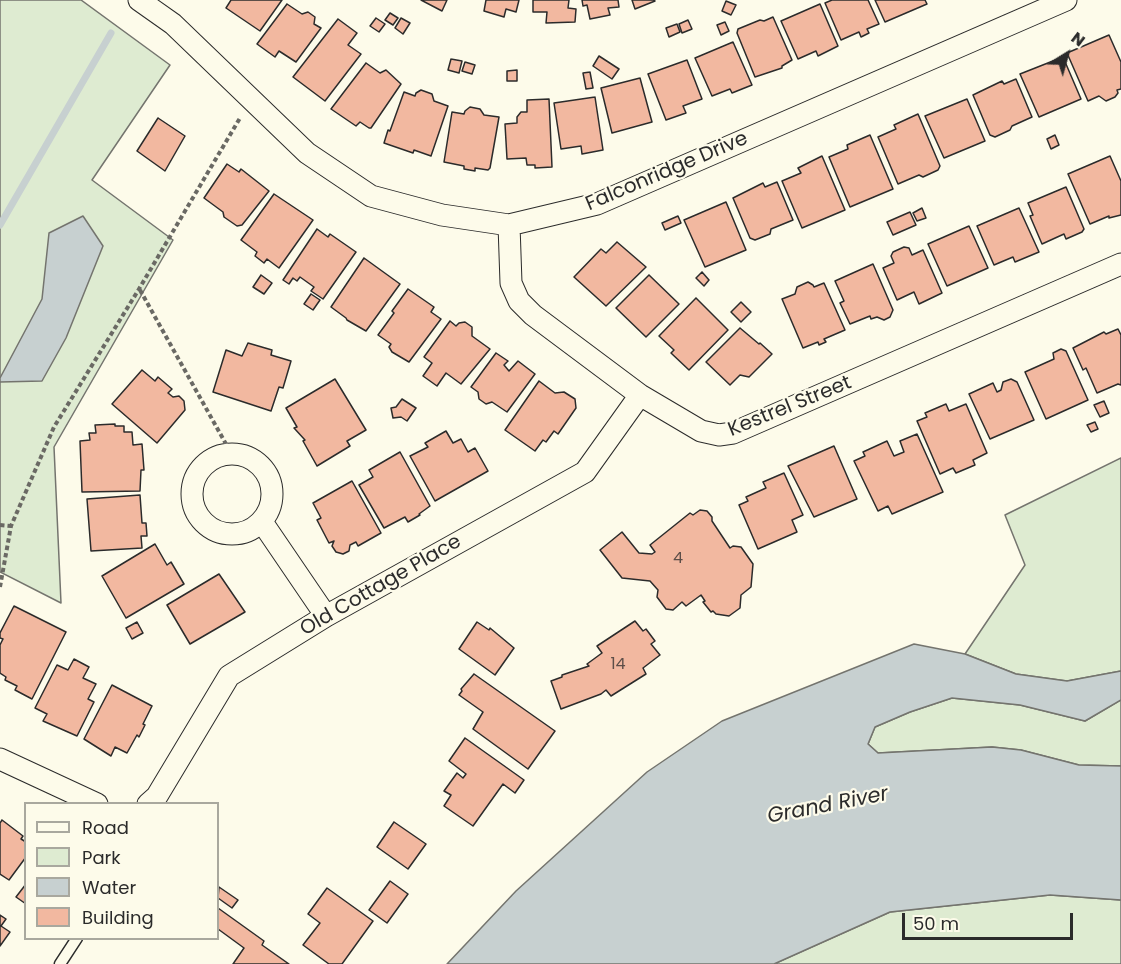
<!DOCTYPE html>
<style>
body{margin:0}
#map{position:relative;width:1121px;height:964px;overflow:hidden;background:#fdfbea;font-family:Poppins,sans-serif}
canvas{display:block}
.legend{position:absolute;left:24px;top:802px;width:195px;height:138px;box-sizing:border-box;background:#fdfbea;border:2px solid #a9a89e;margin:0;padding:8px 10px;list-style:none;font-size:18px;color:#2b2b2b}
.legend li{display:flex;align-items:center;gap:12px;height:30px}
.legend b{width:30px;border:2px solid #a9a89e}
.north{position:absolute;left:1037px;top:24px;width:60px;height:60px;-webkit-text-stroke:4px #fdfbea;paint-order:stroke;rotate:37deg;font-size:16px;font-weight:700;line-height:24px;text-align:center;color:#2b2b2b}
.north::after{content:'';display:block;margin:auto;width:21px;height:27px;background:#2b2b2b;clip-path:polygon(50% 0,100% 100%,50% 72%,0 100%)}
.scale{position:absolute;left:902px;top:913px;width:171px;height:27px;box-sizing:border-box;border:3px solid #2b2b2b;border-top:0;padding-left:8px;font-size:18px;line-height:21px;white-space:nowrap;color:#2b2b2b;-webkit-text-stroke:4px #fdfbea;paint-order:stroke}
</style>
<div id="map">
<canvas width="1121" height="964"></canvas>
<ul class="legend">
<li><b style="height:8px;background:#fdfbea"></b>Road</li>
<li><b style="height:16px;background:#deebd1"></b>Park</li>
<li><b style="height:16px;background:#c7d0d0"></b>Water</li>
<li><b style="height:16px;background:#f2b8a0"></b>Building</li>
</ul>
<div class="north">N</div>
<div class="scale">50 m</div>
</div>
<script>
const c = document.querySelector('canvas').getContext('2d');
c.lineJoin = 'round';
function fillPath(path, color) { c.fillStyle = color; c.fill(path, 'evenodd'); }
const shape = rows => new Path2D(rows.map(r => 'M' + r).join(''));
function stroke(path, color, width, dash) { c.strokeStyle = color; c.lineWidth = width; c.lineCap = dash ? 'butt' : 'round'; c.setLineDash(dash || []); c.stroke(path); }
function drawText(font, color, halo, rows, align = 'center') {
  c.font = font + ' Poppins,sans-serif'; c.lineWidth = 4.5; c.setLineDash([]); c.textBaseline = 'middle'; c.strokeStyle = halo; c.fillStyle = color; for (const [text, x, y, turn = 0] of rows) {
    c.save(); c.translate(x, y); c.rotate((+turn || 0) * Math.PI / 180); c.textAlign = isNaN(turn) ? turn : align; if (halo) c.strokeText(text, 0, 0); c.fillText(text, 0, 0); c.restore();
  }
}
const green = shape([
 [0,0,81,0,170,65,92,180,173,240,54,447,61,603,0,572,0,0],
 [1121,458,1121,671,1067,681,1016,674,965,654,1025,565,1005,515,1121,458],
 [952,698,1020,705,1085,721,1121,700,1121,766,1079,765,1021,750,992,747,878,753,868,744,875,727,910,712,952,698],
 [1050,895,1121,900,1121,964,774,964,890,912,1050,895]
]);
fillPath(green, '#deebd1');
stroke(green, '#74746e', 1.5);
const water = shape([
 [83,216,103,246,66,338,42,381,0,382,0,378,42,299,49,233,83,216],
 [914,644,965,654,1016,674,1067,681,1121,671,1121,700,1085,721,1020,705,952,698,910,712,875,727,868,744,878,753,992,747,1021,750,1079,765,1121,766,1121,900,1050,895,890,912,774,964,447,964,516,891,647,772,722,721,914,644]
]);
fillPath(water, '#c7d0d0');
stroke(water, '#74746e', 1.5);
stroke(shape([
 [0,225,111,33]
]), '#c7d0d0', 7);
const building = shape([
 [231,0,282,0,260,31,226,8,231,0],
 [421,0,447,0,442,11,421,0],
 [486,0,519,0,516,12,506,9,504,17,484,11,486,0],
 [533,0,569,0,568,8,576,9,575,22,546,23,547,12,533,12,533,0],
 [582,0,618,0,619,7,608,8,610,15,590,19,587,5,583,6,582,0],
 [632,0,654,0,655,1,635,9,632,0],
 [832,0,868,0,879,24,867,29,869,33,861,37,859,32,841,40,825,3,832,0],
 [875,0,925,0,927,4,885,22,875,0],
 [726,1,736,5,731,15,722,11,726,1],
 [287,4,302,14,308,12,315,17,314,24,321,28,296,62,279,51,275,57,257,44,287,4],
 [820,4,838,46,818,56,816,51,798,59,781,21,820,4],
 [390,13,398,18,393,25,385,20,390,13],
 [773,17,792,60,782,66,782,68,755,77,737,33,738,29,760,20,764,21,773,17],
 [376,18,385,24,379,32,370,26,376,18],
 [401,18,410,23,403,34,395,28,401,18],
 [338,19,357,33,348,45,361,54,325,101,293,77,338,19],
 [688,20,692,29,682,33,679,24,688,20],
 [725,22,729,31,721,35,717,25,725,22],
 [677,24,680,32,669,37,666,28,677,24],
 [1109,35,1121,62,1121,89,1117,90,1118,93,1115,97,1106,101,1099,96,1088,101,1067,53,1109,35],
 [733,42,752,85,732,93,730,89,712,96,695,58,733,42],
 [599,56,619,69,612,79,593,66,599,56],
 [1063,57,1081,99,1039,117,1020,74,1063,57],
 [451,59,462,61,459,73,448,70,451,59],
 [687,60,702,99,683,106,686,113,666,120,648,74,687,60],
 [465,62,475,65,472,74,462,71,465,62],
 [366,63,380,73,386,70,401,84,371,128,369,128,360,122,356,126,331,109,366,63],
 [517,70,517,81,507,81,507,71,517,70],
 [590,72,593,88,586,89,583,73,590,72],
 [640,78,652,122,612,133,601,88,640,78],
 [1016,79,1032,117,1012,126,1010,130,995,137,990,135,973,95,1002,81,1004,84,1016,79],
 [421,90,432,94,434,101,448,106,431,156,414,150,413,153,384,143,388,130,390,131,404,92,415,96,416,93,421,90],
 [595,97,603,150,582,154,581,146,561,149,554,103,595,97],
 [549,99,552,167,535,168,535,165,527,165,526,158,507,159,505,124,517,123,517,117,521,112,527,112,527,100,549,99],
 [967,99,985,141,944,158,925,116,967,99],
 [470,107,480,109,484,115,499,117,490,168,488,170,475,168,475,171,464,169,464,166,444,162,452,112,464,114,465,111,470,107],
 [918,114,940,166,938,170,923,177,919,175,898,184,878,137,896,129,894,125,918,114],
 [158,118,185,136,165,171,137,151,158,118],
 [870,135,893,189,850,207,829,157,848,149,847,145,870,135],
 [1055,135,1059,145,1051,149,1047,139,1055,135],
 [822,156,845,210,802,228,782,181,801,173,798,168,822,156],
 [1110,156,1121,181,1121,215,1109,218,1109,216,1090,224,1068,174,1110,156],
 [227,164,239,172,241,169,269,191,242,225,237,226,224,217,223,212,204,198,227,164],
 [777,182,793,220,771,229,770,234,755,240,750,238,733,198,763,183,765,187,777,182],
 [1066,187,1084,229,1082,232,1066,239,1064,234,1042,244,1030,216,1033,215,1028,203,1066,187],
 [274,194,313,220,279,268,267,259,264,263,255,256,257,252,241,240,274,194],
 [726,202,746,250,705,267,684,220,726,202],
 [922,208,926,218,917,221,913,213,922,208],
 [1019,208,1039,252,1015,262,1013,257,994,265,977,226,1019,208],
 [910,212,916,225,893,235,887,222,910,212],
 [678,216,681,223,665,230,662,223,678,216],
 [969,226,988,268,947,286,928,244,969,226],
 [317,229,328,237,330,234,356,252,323,299,311,291,314,287,300,277,297,281,293,278,289,284,283,280,317,229],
 [617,242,646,267,606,306,574,277,601,249,606,253,617,242],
 [904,247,909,248,912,255,923,250,942,293,919,304,914,292,897,300,883,268,894,263,891,256,893,252,904,247],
 [364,258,400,284,366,331,347,320,346,318,331,307,364,258],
 [873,264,893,310,890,317,884,320,877,317,871,319,870,316,850,324,840,303,844,301,835,281,873,264],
 [702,272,709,280,704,286,696,278,702,272],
 [261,275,272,283,264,294,253,287,261,275],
 [649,275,679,304,646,337,616,308,649,275],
 [808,282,813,285,814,287,824,283,845,330,824,339,826,342,819,345,818,342,803,348,782,299,795,294,797,287,808,282],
 [408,289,434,307,431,312,441,319,409,362,392,352,389,347,391,344,378,335,394,313,392,311,408,289],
 [311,294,320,300,313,310,304,304,311,294],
 [696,298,728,330,689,370,671,353,674,350,659,336,696,298],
 [741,302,751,312,741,322,731,312,741,302],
 [450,321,456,326,459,323,465,322,472,327,472,336,490,349,461,384,446,373,437,386,423,376,432,363,424,357,450,321],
 [740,328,759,344,760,343,772,354,749,377,740,375,730,385,706,362,740,328],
 [1118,329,1121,335,1121,385,1118,384,1097,393,1086,368,1083,370,1073,348,1104,332,1106,334,1118,329],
 [248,343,272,350,271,355,291,361,283,388,279,387,271,411,213,392,226,350,242,356,248,343],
 [1061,349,1066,351,1088,400,1046,419,1025,372,1054,359,1053,353,1061,349],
 [496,353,508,361,504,365,509,371,518,361,535,374,507,412,492,402,486,404,479,399,478,392,471,387,496,353],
 [142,370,155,381,158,377,172,389,168,393,173,397,179,396,184,401,185,410,157,443,112,404,142,370],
 [335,379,366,430,347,441,350,446,317,466,303,441,305,440,294,428,297,427,286,408,335,379],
 [1011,379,1017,382,1034,420,990,439,969,394,993,383,997,392,1001,390,1003,382,1011,379],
 [539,381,555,393,564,392,575,399,576,408,558,434,554,431,546,442,543,440,535,451,505,430,539,381],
 [402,399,416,408,407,421,401,417,393,418,391,408,396,407,402,399],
 [1104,401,1109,413,1100,417,1094,405,1104,401],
 [946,404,949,411,966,404,987,453,973,460,975,465,956,473,953,468,940,474,917,421,927,417,925,413,946,404],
 [1095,422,1098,429,1091,432,1087,425,1095,422],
 [115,424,115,426,124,426,124,432,132,432,133,445,142,444,144,470,141,470,140,491,82,492,80,441,90,440,89,433,96,433,95,425,115,424],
 [446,431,453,443,461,439,468,452,475,448,488,471,435,501,410,456,428,447,425,443,446,431],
 [917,434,943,492,892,514,888,506,878,511,854,461,865,456,863,452,887,441,894,456,904,452,900,441,917,434],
 [834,446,857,499,814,517,788,466,834,446],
 [400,452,430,506,419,514,420,515,408,522,405,517,384,528,359,485,373,477,369,470,400,452],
 [784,473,803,515,792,520,797,532,758,549,739,505,748,501,746,497,766,488,763,482,784,473],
 [352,481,381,533,358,546,356,542,350,545,349,551,343,554,336,552,332,546,334,541,329,543,317,520,321,518,313,503,352,481],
 [140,495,142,523,146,523,147,536,141,536,142,548,91,551,87,499,140,495],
 [700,510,707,511,712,517,712,521,730,548,733,546,741,547,753,564,751,587,741,595,740,608,729,616,716,614,713,611,711,612,703,602,705,601,701,595,686,606,682,602,673,610,666,609,657,597,658,590,650,581,622,578,600,550,622,532,639,553,652,554,655,552,650,545,690,513,693,515,700,510],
 [155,544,167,565,171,562,184,584,126,618,102,576,155,544],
 [219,574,245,612,190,644,167,605,219,574],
 [14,606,66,632,32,699,15,690,17,686,5,680,6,677,0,673,0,645,3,639,0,638,0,633,14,606],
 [635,621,643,631,646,629,655,641,651,644,660,655,643,668,646,674,611,696,606,690,601,694,561,709,551,681,562,677,562,675,589,666,587,664,602,653,597,646,635,621],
 [137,622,143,633,132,639,126,628,137,622],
 [477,622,489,630,490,628,514,648,495,675,459,649,477,622],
 [74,659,89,667,83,678,96,684,88,699,94,702,77,736,43,721,47,714,35,708,57,665,68,670,74,659],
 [474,674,555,731,528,769,473,729,483,712,459,695,462,691,461,689,474,674],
 [112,685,152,706,143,724,145,725,139,737,137,735,127,753,115,747,111,756,84,739,112,685],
 [465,738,524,780,515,793,503,784,473,826,444,806,451,795,444,791,457,773,463,778,466,774,449,761,465,738],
 [2,820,23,836,21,839,26,842,26,857,9,880,0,874,0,823,2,820],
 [394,822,426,844,408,869,377,847,394,822],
 [390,881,408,894,387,923,369,910,390,881],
 [26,884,26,904,16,897,26,884],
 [219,887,238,900,232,908,218,898,219,887],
 [327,888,373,921,342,964,329,964,303,945,320,923,308,914,327,888],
 [218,908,264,941,262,945,289,964,233,964,244,948,218,929,218,908],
 [0,915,6,919,1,926,10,932,0,946,0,915]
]);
fillPath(building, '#f2b8a0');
stroke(building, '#2b2b2b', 1.5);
const service = shape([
 [60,964,77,938]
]);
const minor = shape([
 [139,0,173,24,307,153,371,196,442,215,509,225,597,204,1066,0],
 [509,225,511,283,519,301,533,315,640,395,701,431,719,435,733,433,1121,264],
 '192 494a40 40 0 1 1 80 0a40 40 0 1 1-80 0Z',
 [262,522,326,616],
 [0,759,97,804],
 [148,804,157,796,229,676,326,616,585,472,640,395]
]);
stroke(service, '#2b2b2b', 13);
stroke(minor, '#2b2b2b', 23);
stroke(shape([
 [140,290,231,453],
 [0,525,11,526],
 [0,587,11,526,54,427,139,289,240,118]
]), '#6a6964', 4, [4.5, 3]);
stroke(service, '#fdfbea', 10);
stroke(minor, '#fdfbea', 21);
drawText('16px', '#5d4e48', null, [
 ["4",678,559],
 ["14",618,665]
]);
drawText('20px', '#2b2b2b', '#fdfbea', [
 ["Falconridge Drive",667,172,-23],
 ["Kestrel Street",790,407,-22],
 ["Old Cottage Place",381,586,-30]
]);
drawText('italic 21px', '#2b2b2b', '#fdfbea', [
 ["Grand River",828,806,-11]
]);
</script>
